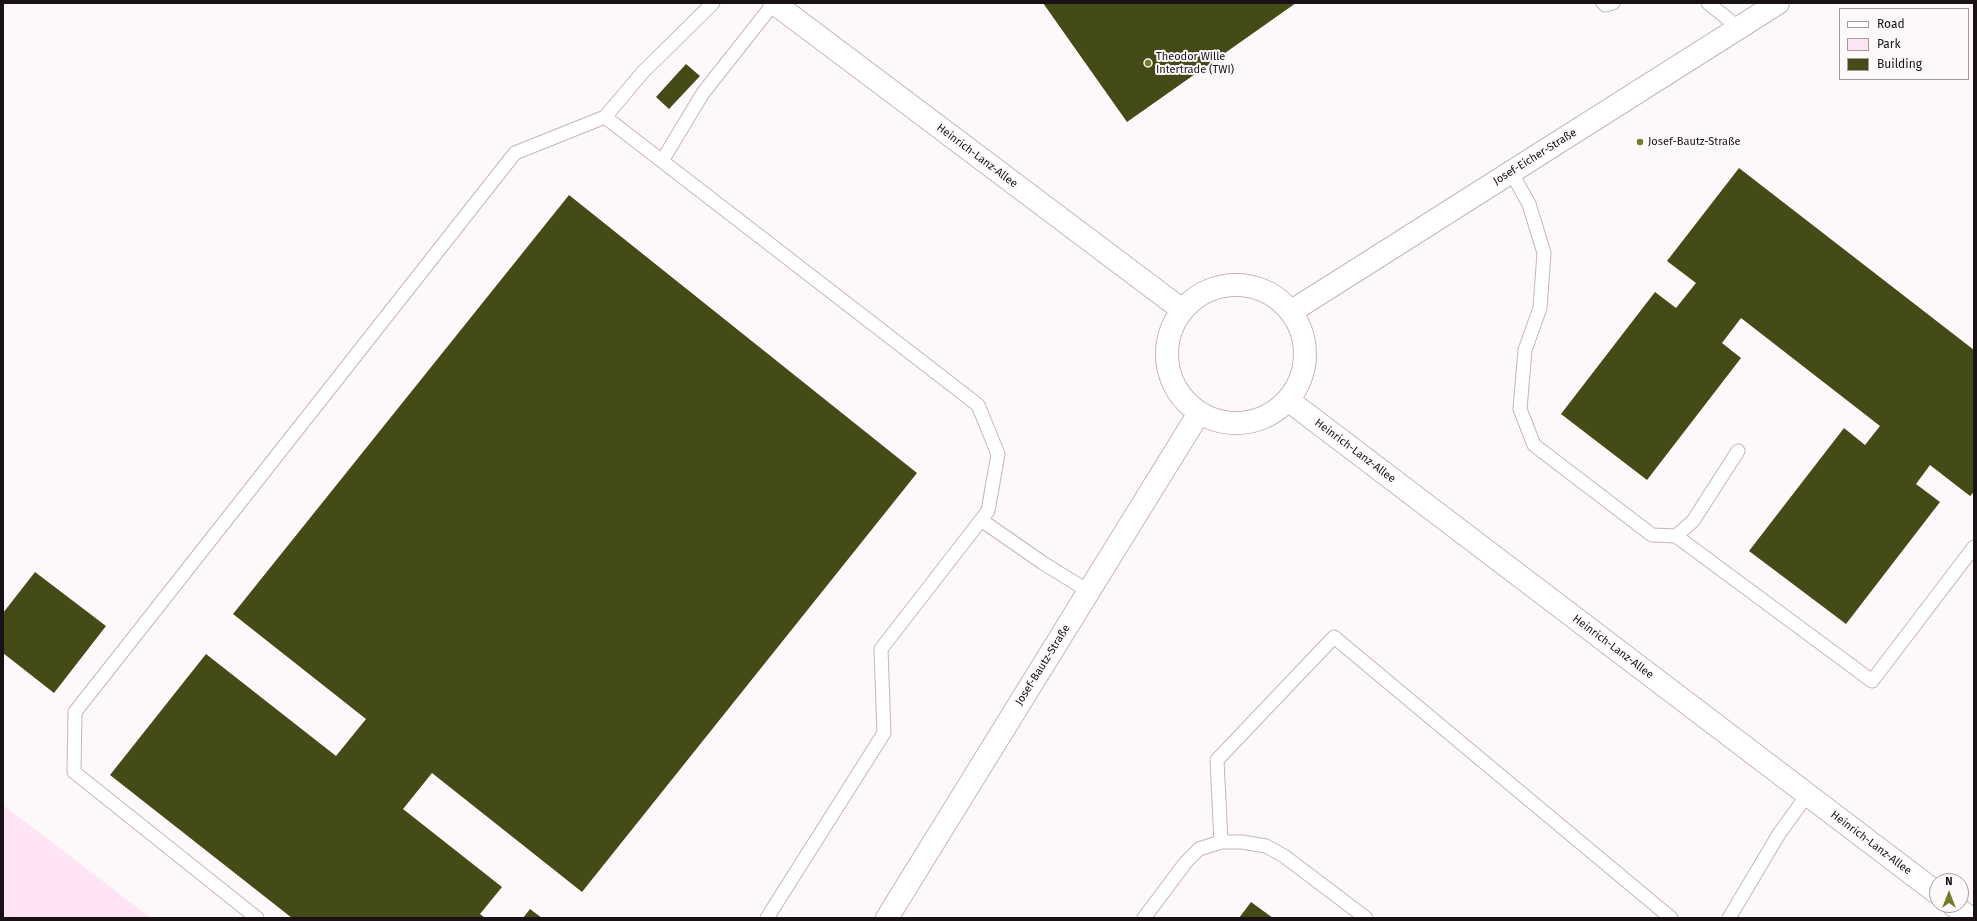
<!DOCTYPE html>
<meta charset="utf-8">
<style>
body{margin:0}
#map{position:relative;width:1977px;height:921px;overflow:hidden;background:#fdf9fb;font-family:"Fira Sans",sans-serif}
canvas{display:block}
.frame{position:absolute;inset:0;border:4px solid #191116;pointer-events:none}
.legend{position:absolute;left:1839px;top:8px;width:130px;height:72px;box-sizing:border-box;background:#fdf9fb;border:1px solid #a29c9f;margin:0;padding:5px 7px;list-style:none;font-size:12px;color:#191116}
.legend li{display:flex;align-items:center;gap:8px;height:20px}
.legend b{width:20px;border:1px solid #a29c9f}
.north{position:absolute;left:1929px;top:873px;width:40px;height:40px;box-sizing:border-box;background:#fdf9fb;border:1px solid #a29c9f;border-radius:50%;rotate:0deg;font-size:11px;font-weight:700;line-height:16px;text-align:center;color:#191116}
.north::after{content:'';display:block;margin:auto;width:14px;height:18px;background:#727c28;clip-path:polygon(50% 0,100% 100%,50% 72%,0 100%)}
</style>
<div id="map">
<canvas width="1977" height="921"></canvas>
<div class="frame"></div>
<ul class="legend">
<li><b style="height:5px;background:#fff"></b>Road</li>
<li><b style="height:11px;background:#fee4f4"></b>Park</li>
<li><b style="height:11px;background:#444b16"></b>Building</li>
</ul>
<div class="north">N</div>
</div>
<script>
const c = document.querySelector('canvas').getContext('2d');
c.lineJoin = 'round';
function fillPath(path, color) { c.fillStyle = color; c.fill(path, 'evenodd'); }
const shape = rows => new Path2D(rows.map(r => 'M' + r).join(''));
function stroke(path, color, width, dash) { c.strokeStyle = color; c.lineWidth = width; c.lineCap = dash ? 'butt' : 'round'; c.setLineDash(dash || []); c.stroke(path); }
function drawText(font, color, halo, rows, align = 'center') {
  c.font = font + ' "Fira Sans",sans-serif'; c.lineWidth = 4; c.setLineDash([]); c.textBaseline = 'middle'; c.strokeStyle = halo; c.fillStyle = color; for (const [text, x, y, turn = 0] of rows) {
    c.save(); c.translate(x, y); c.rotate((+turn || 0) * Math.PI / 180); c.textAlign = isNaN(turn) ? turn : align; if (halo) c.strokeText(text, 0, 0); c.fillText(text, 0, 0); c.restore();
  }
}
fillPath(shape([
 [3,805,151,918,3,918]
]), '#fee4f4');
fillPath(shape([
 [1043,3,1296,3,1127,122],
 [686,64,700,76,669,109,656,97],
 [1739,168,1974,350,1974,492,1970,496,1930,465,1916,484,1940,502,1846,624,1749,551,1844,428,1865,445,1880,426,1741,318,1722,343,1741,358,1647,480,1561,414,1655,292,1676,308,1696,283,1667,261],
 [569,195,917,473,582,892,432,773,403,809,502,887,480,914,485,918,292,918,110,775,206,654,336,756,366,719,233,614],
 [35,572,106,626,54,693,3,653,3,613],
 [1251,902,1273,918,1239,918],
 [530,909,542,918,523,918]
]), '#444b16');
const service = shape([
 [1603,3,1605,5,1613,3],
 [1708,3,1739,28],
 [605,117,978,405,998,454,988,511,881,649,884,733,767,918],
 [662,161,703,93,774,3],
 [1511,172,1529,204,1544,253,1540,308,1525,350,1520,409,1534,445,1652,535,1676,536,1693,521,1738,451],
 [981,520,1043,563,1088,591],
 [1676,536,1872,681,1974,547],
 [1221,842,1217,760,1334,637,1671,918],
 [257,918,74,772,75,712,515,153,605,117,643,72,713,3],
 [1144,918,1186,862,1199,849,1221,842,1242,842,1266,846,1284,856,1366,918],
 [1729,918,1779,834,1807,795]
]);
const minor = shape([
 [774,3,1181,309],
 '1167 354a69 69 0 1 1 138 0a69 69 0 1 1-138 0Z',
 [1292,311,1778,3],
 [1288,400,1937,893],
 [1953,905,1970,918],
 [887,918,1199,413]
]);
stroke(service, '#c9b3c1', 15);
stroke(minor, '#c9b3c1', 24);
stroke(service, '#fff', 13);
stroke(minor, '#fff', 22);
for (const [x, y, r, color] of [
 [1148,63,4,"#727c28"],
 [1640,142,4,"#727c28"]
]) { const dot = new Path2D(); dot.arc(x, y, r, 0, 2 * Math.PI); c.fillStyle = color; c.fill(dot); stroke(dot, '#fdf9fb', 1.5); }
drawText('11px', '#191116', '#fdf9fb', [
 ["Theodor Wille",1156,57],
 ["Intertrade (TWI)",1156,70],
 ["Josef-Bautz-Straße",1648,142]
], 'left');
drawText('11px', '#191116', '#fdf9fb', [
 ["Heinrich-Lanz-Allee",977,156,37],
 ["Josef-Eicher-Straße",1535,157,-32],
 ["Heinrich-Lanz-Allee",1355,451,37],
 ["Heinrich-Lanz-Allee",1613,647,37],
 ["Josef-Bautz-Straße",1043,665,-58],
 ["Heinrich-Lanz-Allee",1871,843,37]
]);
</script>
